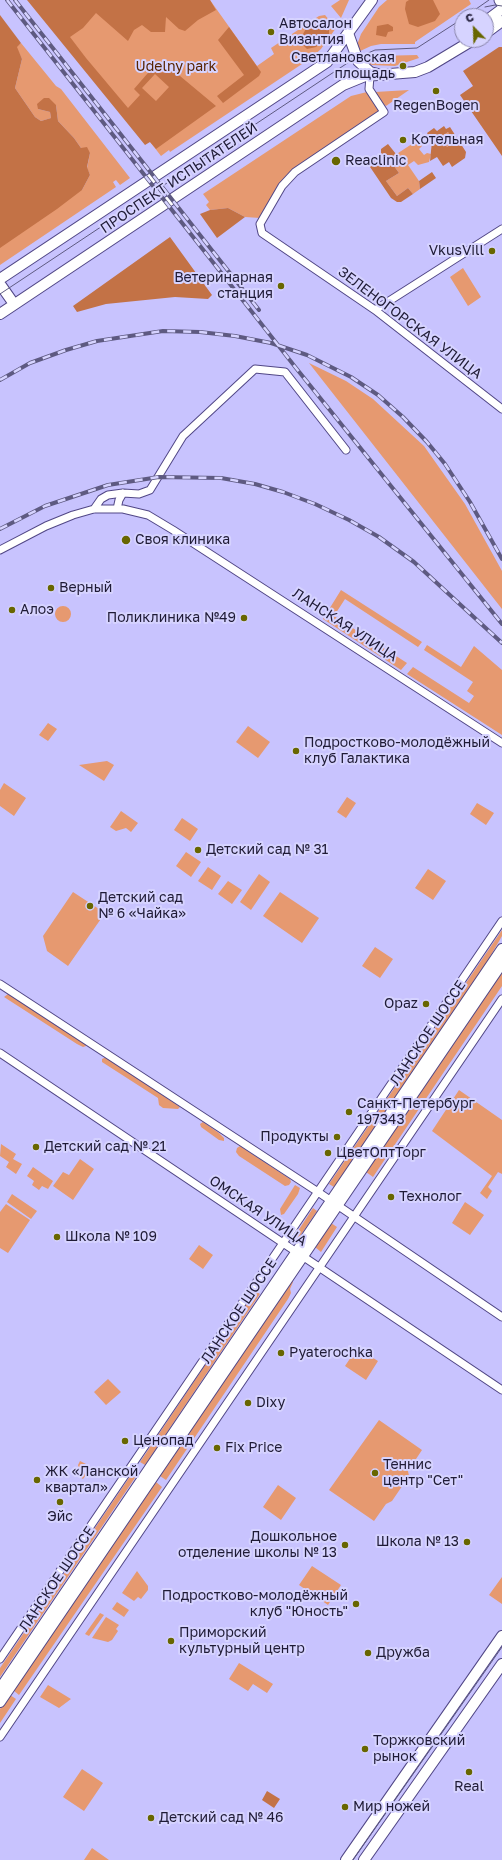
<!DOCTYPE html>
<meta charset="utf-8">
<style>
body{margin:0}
#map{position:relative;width:502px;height:1860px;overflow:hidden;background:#c8c3fe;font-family:"Golos Text",sans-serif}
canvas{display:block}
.north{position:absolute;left:454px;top:8px;width:40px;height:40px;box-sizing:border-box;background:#d6d3ff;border:1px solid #8d89af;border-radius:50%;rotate:337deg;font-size:11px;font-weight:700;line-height:16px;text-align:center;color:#1f1b36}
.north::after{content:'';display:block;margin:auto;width:14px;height:18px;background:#686600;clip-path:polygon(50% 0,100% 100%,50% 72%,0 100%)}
</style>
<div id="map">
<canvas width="502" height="1860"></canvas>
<div class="north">С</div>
</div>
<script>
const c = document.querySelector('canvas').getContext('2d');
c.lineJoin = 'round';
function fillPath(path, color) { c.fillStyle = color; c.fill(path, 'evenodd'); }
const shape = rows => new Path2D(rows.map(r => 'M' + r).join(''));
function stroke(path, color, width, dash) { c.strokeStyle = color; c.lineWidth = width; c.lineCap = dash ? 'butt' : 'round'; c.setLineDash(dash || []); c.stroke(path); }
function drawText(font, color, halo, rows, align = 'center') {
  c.font = font + ' "Golos Text",sans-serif'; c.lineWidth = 4; c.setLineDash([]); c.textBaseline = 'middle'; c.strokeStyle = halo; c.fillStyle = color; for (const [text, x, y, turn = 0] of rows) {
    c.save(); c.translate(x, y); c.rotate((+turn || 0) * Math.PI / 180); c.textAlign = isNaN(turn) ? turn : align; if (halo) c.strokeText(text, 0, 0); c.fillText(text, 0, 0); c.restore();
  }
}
fillPath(shape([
 [40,0,210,0,257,66,274,54,271,48,319,16,325,15,336,28,321,49,311,58,170,152,169,150,161,156],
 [340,0,349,0,341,18,331,6],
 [387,0,469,0,471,4,415,42,415,44,381,44,371,46,358,52,357,45,361,34,379,7],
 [21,43,56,86,61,89,130,178,120,185,116,180,113,182,116,187,0,265,0,137,82,190,90,175,87,168,90,153,81,148,74,138,58,121,56,105,38,109,50,112,51,118,41,121,35,117,15,88,22,59,16,47],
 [417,55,419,58,395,66,372,65,363,60,376,56],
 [409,90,386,106,383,104,375,92],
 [367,92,380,111,293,169,278,185,260,218,245,217,228,208,210,210,206,205,209,202,203,194,351,96],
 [448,132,455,142,447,147,441,137],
 [418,140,422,146,419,149,424,155,427,153,431,154,429,162,418,165,414,161,408,165,419,181,420,189,413,194,408,188,397,196,386,181,399,173,389,159],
 [463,268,481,297,468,306,450,277],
 [309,363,346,381,373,399,424,446,465,504,502,571,502,609],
 [341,590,422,642,418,647,345,599,334,616,407,663,401,670,323,619],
 '55 614a8 8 0 1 1 16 0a8 8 0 1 1-16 0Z',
 [427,645,461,667,474,646,502,670,502,735,407,674,413,667,469,703,474,696,467,691,473,682,424,650],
 [48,723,57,729,48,741,39,735],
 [248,726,270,742,258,758,236,742],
 [107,761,114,765,104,781,79,765],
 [4,783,26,798,14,816,0,806,0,790],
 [347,797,356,803,346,818,337,812],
 [477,803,494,813,486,825,470,814],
 [121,811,138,823,131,832,126,828,116,831,110,827],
 [182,818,198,829,190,841,174,830],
 [186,852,201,862,191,877,176,866],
 [208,867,221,876,212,890,198,881],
 [428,869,446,881,433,900,415,888],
 [259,874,270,882,251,910,240,902],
 [228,881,242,890,232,904,218,894],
 [73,892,105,913,68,966,47,951,43,936],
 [280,892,319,918,302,943,263,916],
 [502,930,502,936,487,962,334,1187,329,1184],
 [375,947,393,959,380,978,362,966],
 [502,972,502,986,373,1177,366,1172],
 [8,994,86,1044,86,1046,83,1047,77,1044,4,997],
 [106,1057,180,1107,178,1109,163,1108,159,1105,158,1098,102,1062,102,1059],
 [459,1090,502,1120,502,1174,498,1172,488,1187,492,1191,487,1199,480,1193,492,1176,432,1131],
 [203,1122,219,1133,224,1138,224,1141,219,1140,201,1127,200,1124],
 [1,1144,16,1154,13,1159,22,1164,16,1174,6,1167,9,1162,0,1156],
 [240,1146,290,1179,291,1182,289,1185,285,1186,239,1156,236,1152,237,1148],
 [80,1159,94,1169,73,1200,53,1186,63,1172,69,1175],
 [33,1167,53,1181,48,1189,42,1186,39,1190,32,1185,34,1181,27,1176],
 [295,1185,300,1188,298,1194,284,1214,281,1215,280,1209],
 [12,1194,37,1211,31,1219,7,1202],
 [465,1202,484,1215,470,1235,452,1223],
 [6,1204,30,1220,8,1253,0,1248,0,1212],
 [313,1208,317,1211,298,1239,294,1237],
 [331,1223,337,1227,321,1252,315,1247],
 [199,1245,213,1255,203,1269,189,1259],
 [292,1277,293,1282,290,1289,291,1293,288,1299,166,1480,160,1476],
 [255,1291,260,1294,145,1465,140,1462],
 [357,1348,378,1361,366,1380,345,1366],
 [108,1379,121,1392,106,1405,94,1392],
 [379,1420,422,1450,408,1471,409,1476,392,1501,386,1504,374,1521,329,1490],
 [80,1461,88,1465,89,1471,83,1479,80,1477,78,1465],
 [135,1469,139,1472,0,1677,0,1668],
 [156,1482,162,1487,19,1695,13,1690],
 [278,1485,296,1498,281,1520,263,1507],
 [312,1566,341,1585,328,1605,299,1585],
 [137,1571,148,1586,148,1590,141,1599,138,1597,134,1601,122,1593],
 [502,1577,502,1604,489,1595],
 [117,1602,129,1610,124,1617,112,1609],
 [100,1613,104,1615,89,1636,85,1634],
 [106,1617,119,1625,116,1629,118,1631,112,1640,108,1642,92,1638],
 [239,1663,273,1684,267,1693,253,1684,248,1691,229,1679],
 [48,1685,71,1699,59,1708,40,1697],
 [10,1695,16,1699,0,1723,0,1709],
 [82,1769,103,1783,84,1811,63,1797],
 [92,1848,109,1860,84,1860]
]), '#e69970');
fillPath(shape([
 [27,0,210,0,216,10,198,20,185,31,179,29,166,17,165,32,151,32,142,25,134,30,128,41,96,13,83,28,70,37,86,58,128,108,140,95,134,89,154,66,162,73,168,66,216,106,156,149,150,142,145,145],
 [155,74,169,87,156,101,142,88],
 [409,0,433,0,440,14,435,21,418,27,409,24,405,9,406,2],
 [0,15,21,43,17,47,22,59,15,88,35,117,41,121,51,118,50,112,38,109,37,104,44,98,49,98,56,105,58,121,74,138,81,148,87,147,90,153,87,167,90,175,82,190,57,209,0,248],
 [317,23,329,28,329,35,316,47,307,49,299,41,307,27],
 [388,24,393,27,393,31,388,32,386,37,376,35,377,26],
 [229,27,261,72,259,76,223,103,217,96,244,75,218,40],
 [499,47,502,47,502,156,460,95,473,86,463,71],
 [444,126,446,129,450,127,466,152,465,158,452,167,449,162,443,166,437,157,430,161,432,141,427,133,434,128,437,131],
 [448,132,454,142,447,147,441,137],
 [388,144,396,154,389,159,399,173,386,181,397,196,408,188,413,194,401,202,397,202,391,198,368,164,381,154,381,149],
 [432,172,436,178,420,189,419,181],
 [228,208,245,217,217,238,200,214,210,210],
 [170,237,212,295,208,299,175,297,106,304,77,312,73,306],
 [267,1791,280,1799,274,1808,262,1800]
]), '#c37246');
const street = shape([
 [370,76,369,89,384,112,295,172,282,186,260,224,262,233,375,310,502,409],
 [375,310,502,229],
 [94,509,101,499,108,495,123,493,139,494,150,490,183,436,255,369,285,372,346,450],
 [117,509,119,500,123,493],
 [0,550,46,526,73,515,94,509,123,509,148,515,173,530,502,743],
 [0,984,318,1192,502,1317],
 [0,1053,502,1390],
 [0,1659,502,921],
 [0,1737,502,999]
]);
const secondary = shape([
 [486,21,502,9],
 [348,33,358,61,370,72,378,74],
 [486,33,502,21],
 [0,279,327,62,372,0],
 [0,284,14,304],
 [0,314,343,85,365,76,415,72,428,67,473,40],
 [0,1689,502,949],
 [0,1702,502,963],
 [346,1860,502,1636],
 [364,1860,502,1664]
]);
const primary = shape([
 [500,0,502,3]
]);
stroke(street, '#514786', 9);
stroke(secondary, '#514786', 12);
stroke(primary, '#514786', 13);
stroke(street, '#fff', 7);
stroke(secondary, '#fff', 10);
stroke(primary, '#fff', 11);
stroke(shape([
 [485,7,495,5,502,6],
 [466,16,489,0],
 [0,294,352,60,375,50,417,48,462,19],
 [353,1860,502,1647]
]), '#5e5a81', 1);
const rail = shape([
 [7,0,296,368,502,624],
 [15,0,259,310],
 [0,380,30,363,66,350,97,341,163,331,200,332,235,336,271,343,307,355,351,377,378,395,403,417,427,442,445,464,470,502,502,559],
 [0,529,45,506,108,485,159,477,221,478,255,484,283,492,315,504,349,520,379,537,414,562,502,643]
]);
stroke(rail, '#5e5a81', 4);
stroke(rail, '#d6d3ff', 2.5, [8]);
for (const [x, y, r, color] of [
 [271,32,4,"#686600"],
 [403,66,4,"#686600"],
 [436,91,4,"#686600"],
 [403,140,4,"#686600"],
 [336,161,5,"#686600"],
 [492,251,4,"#686600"],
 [281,286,4,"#686600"],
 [126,540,5,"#686600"],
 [51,588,4,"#686600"],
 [12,610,4,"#686600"],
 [244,618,4,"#686600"],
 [296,751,4,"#686600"],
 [198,850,4,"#686600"],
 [90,906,4,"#686600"],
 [426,1004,4,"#686600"],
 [349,1112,4,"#686600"],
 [337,1137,4,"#686600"],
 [36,1147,4,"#686600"],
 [328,1153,4,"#686600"],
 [391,1197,4,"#686600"],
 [57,1237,4,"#686600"],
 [281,1353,4,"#686600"],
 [248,1403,4,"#686600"],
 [125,1441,4,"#686600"],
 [217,1448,4,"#686600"],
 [375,1473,4,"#686600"],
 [37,1480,4,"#686600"],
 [60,1502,4,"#686600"],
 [467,1542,4,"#686600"],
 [345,1545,4,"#686600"],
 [356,1604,4,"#686600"],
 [171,1641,4,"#686600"],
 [368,1653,4,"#686600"],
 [365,1749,4,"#686600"],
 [469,1772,4,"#686600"],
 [345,1807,4,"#686600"],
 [151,1818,4,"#686600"]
]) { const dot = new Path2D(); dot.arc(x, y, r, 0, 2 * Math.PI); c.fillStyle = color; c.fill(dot); stroke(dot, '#d6d3ff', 1.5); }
drawText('14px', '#1f1b36', '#d6d3ff', [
 ["Автосалон",279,24],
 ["Византия",279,40],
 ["Светлановская",395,58,"right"],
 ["площадь",395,74,"right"],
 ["RegenBogen",436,106,"center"],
 ["Котельная",411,140],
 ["Reaclinic",345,161],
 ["VkusVill",484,251,"right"],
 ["Ветеринарная",273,278,"right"],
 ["станция",273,294,"right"],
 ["Своя клиника",135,540],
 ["Верный",59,588],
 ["Алоэ",20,610],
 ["Поликлиника №49",236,618,"right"],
 ["Подростково-молодёжный",304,743],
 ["клуб Галактика",304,759],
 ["Детский сад № 31",206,850],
 ["Детский сад",98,898],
 ["№ 6 «Чайка»",98,914],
 ["Opaz",418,1004,"right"],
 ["Санкт-Петербург",357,1104],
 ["197343",357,1120],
 ["Продукты",329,1137,"right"],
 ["Детский сад № 21",44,1147],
 ["ЦветОптТорг",336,1153],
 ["Технолог",399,1197],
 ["Школа № 109",65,1237],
 ["Pyaterochka",289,1353],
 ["Dixy",256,1403],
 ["Ценопад",133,1441],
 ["Fix Price",225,1448],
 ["Теннис",383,1465],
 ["центр \"Сет\"",383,1481],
 ["ЖК «Ланской",45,1472],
 ["квартал»",45,1488],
 ["Эйс",60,1517,"center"],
 ["Дошкольное",337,1537,"right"],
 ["отделение школы № 13",337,1553,"right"],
 ["Школа № 13",459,1542,"right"],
 ["Подростково-молодёжный",348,1596,"right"],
 ["клуб \"Юность\"",348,1612,"right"],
 ["Приморский",179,1633],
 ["культурный центр",179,1649],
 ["Дружба",376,1653],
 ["Торжковский",373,1741],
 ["рынок",373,1757],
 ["Real",469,1787,"center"],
 ["Мир ножей",353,1807],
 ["Детский сад № 46",159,1818]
], 'left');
drawText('14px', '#572300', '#d6d3ff', [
 ["Udelny park",176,67]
]);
drawText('14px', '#1f1b36', '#d6d3ff', [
 ["ПРОСПЕКТ ИСПЫТАТЕЛЕЙ",179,178,-34],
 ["ЗЕЛЕНОГОРСКАЯ УЛИЦА",410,323,37],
 ["ЛАНСКАЯ УЛИЦА",345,625,33],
 ["ЛАНСКОЕ ШОССЕ",428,1033,-56],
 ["ОМСКАЯ УЛИЦА",258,1211,34],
 ["ЛАНСКОЕ ШОССЕ",239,1311,-56],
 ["ЛАНСКОЕ ШОССЕ",57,1579,-56]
]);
</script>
